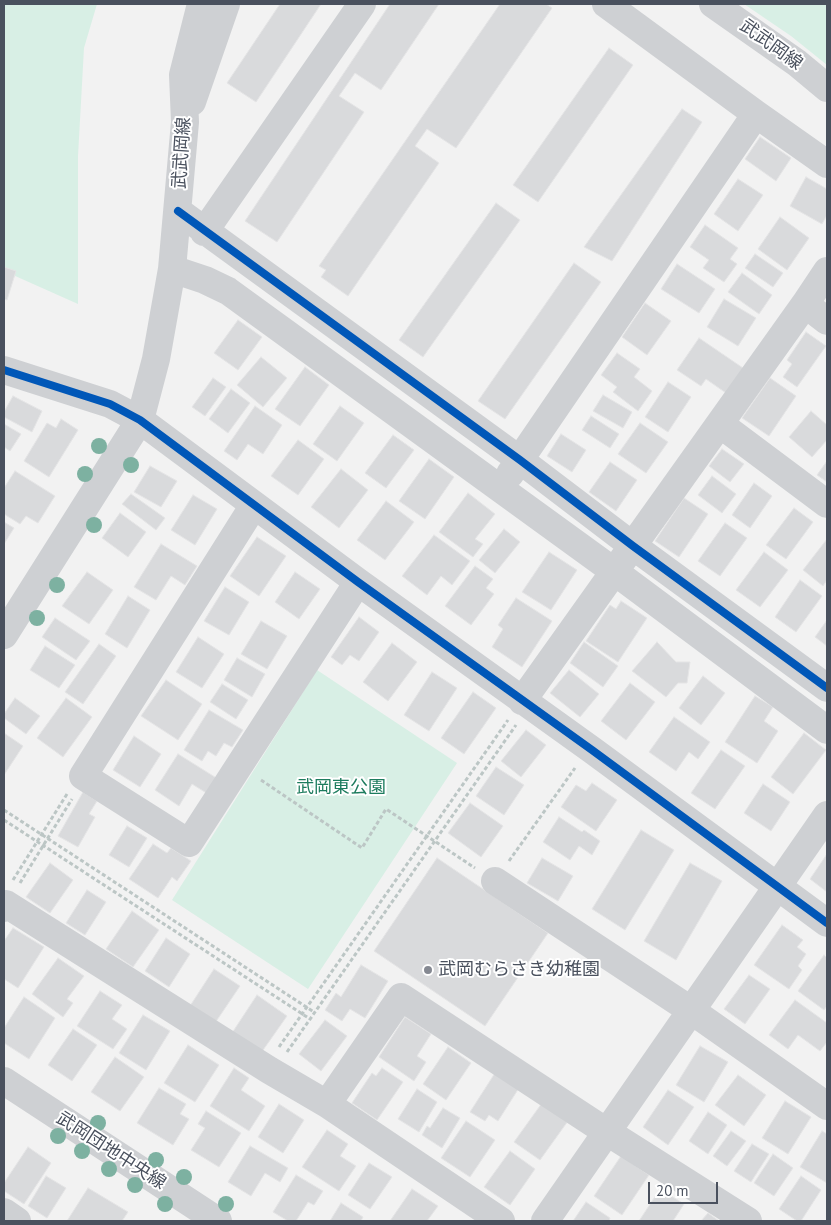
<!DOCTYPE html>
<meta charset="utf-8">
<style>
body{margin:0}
#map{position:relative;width:831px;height:1225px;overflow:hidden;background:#f2f2f2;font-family:"PT Sans",sans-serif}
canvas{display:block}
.frame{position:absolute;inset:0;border:5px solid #4a515e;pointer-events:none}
.scale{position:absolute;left:648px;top:1182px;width:70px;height:22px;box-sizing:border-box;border:2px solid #4a515e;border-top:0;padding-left:6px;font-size:15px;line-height:18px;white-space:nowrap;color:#4a515e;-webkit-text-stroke:4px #fff;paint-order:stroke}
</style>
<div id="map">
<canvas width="831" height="1225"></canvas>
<div class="frame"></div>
<div class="scale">20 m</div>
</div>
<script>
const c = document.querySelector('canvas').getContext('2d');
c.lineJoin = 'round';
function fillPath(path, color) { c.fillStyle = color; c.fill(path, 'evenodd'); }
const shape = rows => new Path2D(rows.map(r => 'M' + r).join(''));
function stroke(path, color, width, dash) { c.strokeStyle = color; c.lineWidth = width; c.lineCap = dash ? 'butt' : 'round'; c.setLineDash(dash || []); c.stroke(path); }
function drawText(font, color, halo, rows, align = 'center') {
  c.font = font + ' "PT Sans","Noto Sans JP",sans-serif'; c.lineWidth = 4; c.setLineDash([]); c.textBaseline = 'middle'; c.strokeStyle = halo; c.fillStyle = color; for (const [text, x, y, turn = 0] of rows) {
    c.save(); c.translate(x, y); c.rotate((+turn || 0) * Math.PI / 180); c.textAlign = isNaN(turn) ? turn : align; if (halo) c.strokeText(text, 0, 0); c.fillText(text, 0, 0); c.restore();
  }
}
fillPath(shape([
 [4,4,97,4,84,48,78,156,78,304,4,271],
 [744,4,827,4,827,65,791,36],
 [317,670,457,763,308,989,172,900]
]), '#d8efe5');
const building = shape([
 [280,4,321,4,256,102,227,83,280,4],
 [390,4,439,4,381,90,355,73,339,96,364,112,277,242,245,221,390,4],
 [500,4,546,4,552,8,456,148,427,129,415,146,439,163,348,296,321,277,326,270,319,266,500,4],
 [609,48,633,65,538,202,513,185,609,48],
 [682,109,702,122,612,261,584,247,682,109],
 [760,137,791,158,776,181,745,159,760,137],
 [806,177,827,189,827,215,822,224,790,206,806,177],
 [738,179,763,195,738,231,714,214,738,179],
 [496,203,520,220,423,357,399,340,496,203],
 [780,217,809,238,787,270,758,249,780,217],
 [705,225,738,248,730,259,737,264,724,282,703,268,709,260,690,247,705,225],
 [755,254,783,273,773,287,745,268,755,254],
 [574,263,601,282,505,419,478,401,574,263],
 [677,264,715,289,699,313,661,289,677,264],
 [4,267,16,271,7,300,4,299,4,267],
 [742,273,772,295,759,314,728,292,742,273],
 [724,299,756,318,738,346,707,327,724,299],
 [645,303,671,321,647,355,622,337,645,303],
 [238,320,262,337,238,370,214,353,238,320],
 [806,332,826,346,797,387,783,377,792,364,787,360,806,332],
 [699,338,743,368,726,393,706,379,701,386,677,370,699,338],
 [617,353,640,369,634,377,652,391,638,411,613,392,617,387,601,375,617,353],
 [261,357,287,378,263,407,237,385,261,357],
 [305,367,329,385,300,426,275,409,305,367],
 [213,378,226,387,205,416,192,407,213,378],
 [770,378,796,396,769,436,742,418,770,378],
 [668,382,691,397,668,432,645,417,668,382],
 [231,389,250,403,228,433,209,419,231,389],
 [603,395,632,412,623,428,593,411,603,395],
 [13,396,42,411,32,432,4,417,4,412,13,396],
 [255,406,282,425,263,454,248,444,237,460,224,451,255,406],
 [340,406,364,423,337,461,313,444,340,406],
 [811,411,827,425,827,440,812,457,789,437,811,411],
 [591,416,619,434,610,448,582,430,591,416],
 [61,419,78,430,49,477,24,461,47,423,56,428,61,419],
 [640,423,668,442,646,473,618,454,640,423],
 [4,424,21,434,10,451,4,447,4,424],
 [561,434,586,450,572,472,547,456,561,434],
 [393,435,414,450,386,488,365,473,393,435],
 [298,440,324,459,298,495,271,476,298,440],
 [722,449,744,464,730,482,709,466,722,449],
 [429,459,454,477,425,519,399,501,429,459],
 [827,461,827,482,817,475,827,461],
 [610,462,637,480,616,511,589,492,610,462],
 [150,466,177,481,161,507,134,492,150,466],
 [341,469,368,490,339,528,311,507,341,469],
 [15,471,55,496,38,523,26,516,20,524,4,514,4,488,15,471],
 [712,476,736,494,722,513,698,495,712,476],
 [754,483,772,496,750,528,732,515,754,483],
 [468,493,495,514,475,539,483,544,473,557,439,532,468,493],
 [131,494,165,518,156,530,122,504,131,494],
 [193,495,217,509,195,545,171,530,193,495],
 [684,498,708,514,679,557,655,541,684,498],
 [386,501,414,522,385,560,357,540,386,501],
 [794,508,813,522,786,559,766,545,794,508],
 [120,513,146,532,128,557,102,538,120,513],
 [4,522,14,528,4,544,4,522],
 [725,523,747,538,720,576,698,561,725,523],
 [504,529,520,542,495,573,479,560,504,529],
 [434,535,470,561,452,585,441,576,427,595,402,576,434,535],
 [257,537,286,556,259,596,230,576,257,537],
 [827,539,827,580,823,586,803,570,827,539],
 [161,544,197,566,185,585,171,576,156,600,134,587,161,544],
 [549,552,577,570,551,610,522,592,549,552],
 [764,552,788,570,760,607,736,590,764,552],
 [475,566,493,579,486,588,494,594,471,625,445,606,475,566],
 [87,572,113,590,89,624,62,606,87,572],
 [295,572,320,589,299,619,275,602,295,572],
 [800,580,822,596,796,632,775,617,800,580],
 [225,587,249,602,229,635,204,621,225,587],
 [128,596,150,610,127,648,105,634,128,596],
 [516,598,552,621,522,667,492,647,503,629,498,625,516,598],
 [621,601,647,618,618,662,586,641,610,605,616,609,621,601],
 [359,617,379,632,359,661,350,655,342,665,331,657,359,617],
 [55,618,90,641,76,660,42,637,55,618],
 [827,620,827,646,815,637,827,620],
 [261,621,287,636,267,669,241,654,261,621],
 [198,637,224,654,202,688,176,672,198,637],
 [584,642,618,666,603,687,570,663,584,642],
 [657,642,676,662,690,662,687,683,678,683,666,697,632,671,657,642],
 [392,643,417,662,388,701,363,682,392,643],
 [99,644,116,656,83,704,65,692,99,644],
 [45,646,75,665,59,688,30,670,45,646],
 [237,658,265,674,252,697,224,680,237,658],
 [569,670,599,694,580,717,550,693,569,670],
 [432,672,457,688,429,731,404,715,432,672],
 [703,676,725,693,701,725,679,708,703,676],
 [166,680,202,704,178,740,141,716,166,680],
 [630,683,655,702,626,740,601,721,630,683],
 [222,684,248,700,236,719,210,702,222,684],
 [473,692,496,708,464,754,441,738,473,692],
 [755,696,773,707,764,721,778,731,757,763,725,742,755,696],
 [15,698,40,716,26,734,4,718,4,714,15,698],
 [66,698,92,717,63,757,37,738,66,698],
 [209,710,243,730,232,747,224,743,216,756,208,751,202,761,184,750,209,710],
 [674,717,710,742,698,759,689,752,676,771,649,752,674,717],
 [526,730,546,745,521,777,501,761,526,730],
 [4,733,23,746,4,775,4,733],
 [804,733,826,750,793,794,771,777,804,733],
 [134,736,161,754,140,787,113,770,134,736],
 [721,750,745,766,715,809,691,793,721,750],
 [178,754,218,779,208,794,192,784,179,806,155,790,178,754],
 [496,767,524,785,504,815,476,796,496,767],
 [592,783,617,800,596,831,561,807,576,785,586,791,592,783],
 [763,784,790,802,771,831,744,813,763,784],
 [83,792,97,801,89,814,95,817,78,847,58,836,83,792],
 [470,803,503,826,481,857,448,833,470,803],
 [559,817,582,832,584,830,600,841,592,855,579,846,570,860,543,842,559,817],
 [127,826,147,838,129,867,109,855,127,826],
 [641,830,674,850,625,930,592,909,641,830],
 [153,844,167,853,171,848,191,861,177,881,172,877,158,898,129,879,153,844],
 [827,854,827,892,810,879,827,854],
 [437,858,548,933,485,1026,374,951,437,858],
 [542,858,573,876,558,901,527,883,542,858],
 [50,863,73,880,50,913,26,897,50,863],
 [690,863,722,881,676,960,644,941,690,863],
 [87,890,106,902,85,935,66,923,87,890],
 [132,911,159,930,133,967,106,949,132,911],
 [782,925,803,940,797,947,806,954,798,966,802,970,789,989,754,965,782,925],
 [13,928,44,947,18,988,4,979,4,941,13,928],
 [166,938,190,954,169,987,145,971,166,938],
 [824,955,827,958,827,1006,824,1010,798,991,824,955],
 [58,958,84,976,67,999,73,1003,63,1017,32,994,58,958],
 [361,965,388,981,365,1018,350,1009,342,1021,325,1010,336,993,341,997,361,965],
 [214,969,240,986,215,1023,190,1006,214,969],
 [749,975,770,989,745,1024,724,1009,749,975],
 [100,991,122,1005,112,1019,127,1029,113,1049,77,1026,100,991],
 [257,995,287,1016,261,1053,232,1033,257,995],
 [24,997,55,1018,29,1059,4,1043,4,1028,24,997],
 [795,1000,827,1023,827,1042,820,1051,798,1035,788,1049,769,1035,795,1000],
 [143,1015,170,1031,146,1070,119,1053,143,1015],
 [405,1017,431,1034,417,1056,426,1062,414,1081,379,1057,405,1017],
 [325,1020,347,1036,321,1071,299,1054,325,1020],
 [73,1029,97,1045,72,1081,48,1065,73,1029],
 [188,1045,219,1065,195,1102,164,1083,188,1045],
 [700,1046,728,1062,704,1102,676,1085,700,1046],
 [448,1047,471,1063,446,1100,423,1084,448,1047],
 [115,1057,144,1077,120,1111,91,1092,115,1057],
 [234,1068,249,1078,241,1090,265,1106,249,1131,210,1106,234,1068],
 [382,1068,403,1082,377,1120,352,1103,372,1073,376,1076,382,1068],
 [495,1073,519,1088,498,1121,489,1115,485,1121,470,1112,495,1073],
 [738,1075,766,1095,744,1126,715,1105,738,1075],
 [159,1088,186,1104,180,1114,189,1119,173,1145,137,1123,159,1088],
 [417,1089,437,1102,419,1132,398,1119,417,1089],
 [668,1090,694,1107,668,1145,643,1127,668,1090],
 [785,1101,811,1117,788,1154,762,1138,785,1101],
 [542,1103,568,1121,540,1160,514,1142,542,1103],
 [279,1104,304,1120,283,1153,258,1137,279,1104],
 [443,1108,460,1118,442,1148,422,1135,427,1126,430,1128,443,1108],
 [206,1111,241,1133,219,1167,191,1150,205,1128,198,1124,206,1111],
 [708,1112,727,1125,708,1154,689,1141,708,1112],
 [466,1121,495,1140,470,1177,441,1158,466,1121],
 [327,1130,348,1144,340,1156,356,1166,339,1191,302,1167,327,1130],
 [731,1131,746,1141,727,1166,713,1156,731,1131],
 [822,1131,827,1134,827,1183,800,1167,822,1131],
 [752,1144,769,1154,751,1182,734,1171,752,1144],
 [250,1146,288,1168,280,1182,265,1173,251,1196,228,1182,250,1146],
 [28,1147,51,1163,24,1204,4,1191,4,1183,28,1147],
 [510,1151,535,1169,510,1205,484,1187,510,1151],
 [773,1154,793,1168,774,1196,754,1183,773,1154],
 [621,1156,649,1175,622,1215,594,1196,621,1156],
 [369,1163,392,1177,370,1209,348,1195,369,1163],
 [296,1175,323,1191,314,1205,308,1202,296,1221,288,1221,273,1212,296,1175],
 [46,1176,66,1188,47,1218,28,1206,46,1176],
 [801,1176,821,1190,801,1221,797,1221,779,1209,801,1176],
 [88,1188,128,1212,122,1221,67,1221,88,1188],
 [412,1189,438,1206,427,1221,390,1221,412,1189],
 [660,1189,684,1204,673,1221,639,1221,660,1189],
 [586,1202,610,1218,609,1221,573,1221,586,1202],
 [341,1203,363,1217,361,1221,330,1221,341,1203],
 [708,1213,719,1221,701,1221,708,1213]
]);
fillPath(building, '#d9dadc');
stroke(building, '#e4e4e5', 1);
stroke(shape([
 [261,780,362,848,386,809,475,868],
 [4,810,314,1012],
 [4,820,310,1019],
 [509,861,575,768],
 [13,880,67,794],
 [20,883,72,799],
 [279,1047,508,720],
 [287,1052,516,725]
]), '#bcc6c5', 3, [4, 2.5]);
stroke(shape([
 [606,4,756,114,827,164],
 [713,4,797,63,827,88],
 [192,102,226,4],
 [178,211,520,460,633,546,827,688],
 [204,232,362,4],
 [172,269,205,280,228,291,615,572,827,730],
 [805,304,827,321],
 [4,370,110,404,140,420,358,582,592,750,827,923],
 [720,424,827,504],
 [510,474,756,114],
 [254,505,83,776,189,843,358,582],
 [4,635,140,420,156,359,172,269,185,122,183,75,201,4],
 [522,701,805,304,827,271],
 [495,881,692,1011,827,1106],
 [4,908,6,904,269,1070,327,1104,501,1221],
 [4,1081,218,1221],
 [327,1104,401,997,593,1123,748,1221],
 [4,1212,17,1221],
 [545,1221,827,815]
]), '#ced0d3', 28);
stroke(shape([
 [178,211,520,460,633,546,827,688],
 [4,370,110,404,140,420,358,582,592,750,827,923]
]), '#0057b8', 8);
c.fillStyle = '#7db1a1';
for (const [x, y] of [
 [99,446],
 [131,465],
 [85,474],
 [94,525],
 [57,585],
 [37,618],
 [98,1123],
 [58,1136],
 [82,1151],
 [156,1160],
 [109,1169],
 [184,1177],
 [135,1185],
 [165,1204],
 [226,1204]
]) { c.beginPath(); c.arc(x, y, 8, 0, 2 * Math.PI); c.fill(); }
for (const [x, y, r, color] of [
 [428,970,5,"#858992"]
]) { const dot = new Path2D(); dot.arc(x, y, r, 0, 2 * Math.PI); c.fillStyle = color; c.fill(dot); stroke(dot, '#fff', 2); }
drawText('18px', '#4a515e', '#fff', [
 ["武武岡線",771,45,36],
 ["武武岡線",182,153,-86],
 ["武岡団地中央線",111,1151,33]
]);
drawText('18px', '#1d7c5e', '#fff', [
 ["武岡東公園",341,788]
]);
drawText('18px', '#4a515e', '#fff', [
 ["武岡むらさき幼稚園",438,970]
], 'left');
</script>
